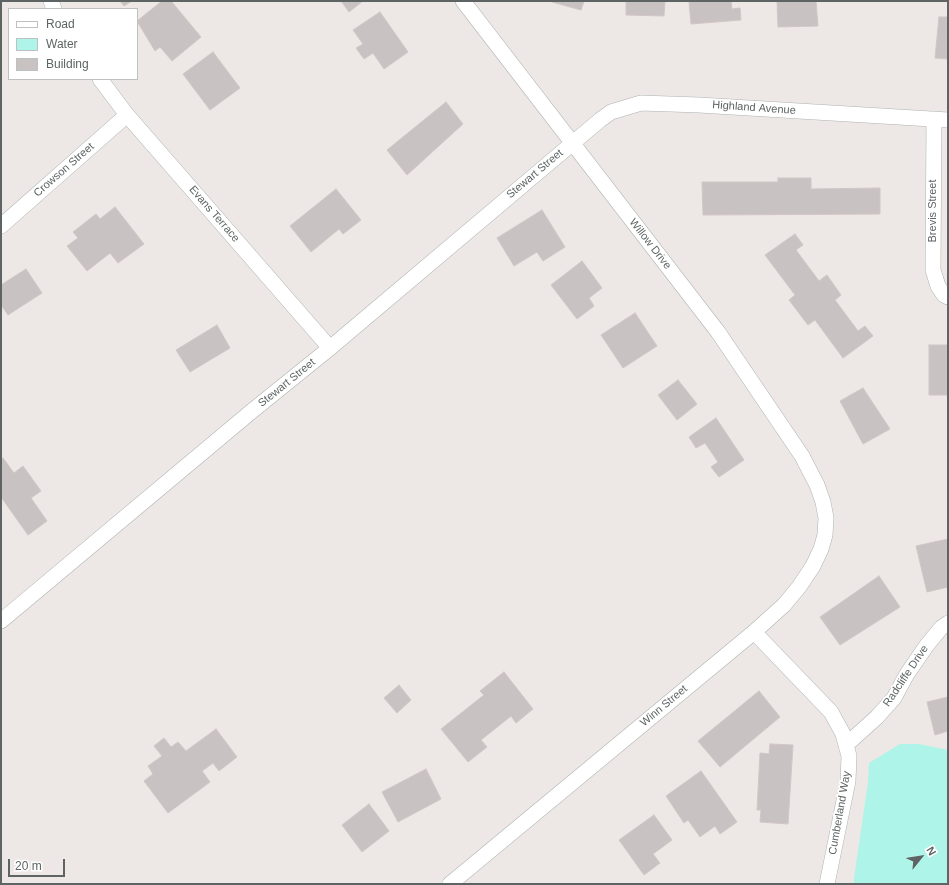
<!DOCTYPE html>
<style>
body{margin:0}
#map{position:relative;width:949px;height:885px;overflow:hidden;background:#ede7e5;font-family:Arial,sans-serif}
canvas{display:block}
.frame{position:absolute;inset:0;border:2px solid #5d6463;pointer-events:none}
.legend{position:absolute;left:8px;top:8px;width:130px;height:72px;box-sizing:border-box;background:#fff;border:1px solid #bec1c1;margin:0;padding:5px 7px;list-style:none;font-size:12px;color:#5d6463}
.legend li{display:flex;align-items:center;gap:8px;height:20px}
.legend b{width:20px;border:1px solid #bec1c1}
.north{position:absolute;left:901px;top:837px;width:40px;height:40px;-webkit-text-stroke:3px #fff;paint-order:stroke;rotate:60deg;font-size:11px;font-weight:700;line-height:16px;text-align:center;color:#5d6463}
.north::after{content:'';display:block;margin:auto;width:14px;height:18px;background:#5d6463;clip-path:polygon(50% 0,100% 100%,50% 72%,0 100%)}
.scale{position:absolute;left:8px;top:859px;width:57px;height:18px;box-sizing:border-box;border:2px solid #5d6463;border-top:0;padding-left:5px;font-size:12px;line-height:14px;white-space:nowrap;color:#5d6463;-webkit-text-stroke:3px #fff;paint-order:stroke}
</style>
<div id="map">
<canvas width="949" height="885"></canvas>
<div class="frame"></div>
<ul class="legend">
<li><b style="height:5px;background:#fff"></b>Road</li>
<li><b style="height:11px;background:#aff4e8"></b>Water</li>
<li><b style="height:11px;background:#c9c2c2"></b>Building</li>
</ul>
<div class="north">N</div>
<div class="scale">20 m</div>
</div>
<script>
const c = document.querySelector('canvas').getContext('2d');
c.lineJoin = 'round';
function fillPath(path, color) { c.fillStyle = color; c.fill(path, 'evenodd'); }
const shape = rows => new Path2D(rows.map(r => 'M' + r).join(''));
function stroke(path, color, width, dash) { c.strokeStyle = color; c.lineWidth = width; c.lineCap = dash ? 'butt' : 'round'; c.setLineDash(dash || []); c.stroke(path); }
function drawText(font, color, halo, rows, align = 'center') {
  c.font = font + ' Arial,sans-serif'; c.lineWidth = 3.5; c.setLineDash([]); c.textBaseline = 'middle'; c.strokeStyle = halo; c.fillStyle = color; for (const [text, x, y, turn = 0] of rows) {
    c.save(); c.translate(x, y); c.rotate((+turn || 0) * Math.PI / 180); c.textAlign = isNaN(turn) ? turn : align; if (halo) c.strokeText(text, 0, 0); c.fillText(text, 0, 0); c.restore();
  }
}
fillPath(shape([
 [900,744,919,744,948,750,948,884,854,884,854,878,868,782,869,763]
]), '#aff4e8');
const building = shape([
 [120,1,132,1,124,6,120,1],
 [162,1,171,1,201,37,172,61,160,47,155,51,137,21,162,1],
 [341,1,363,1,349,12,341,1],
 [552,1,584,1,581,10,552,2,552,1],
 [626,1,665,1,664,16,626,15,626,1],
 [689,1,731,1,732,9,740,8,741,20,691,24,689,1],
 [777,1,816,1,818,26,778,27,777,1],
 [380,12,408,52,384,69,373,53,364,59,356,48,363,44,353,30,380,12],
 [939,17,948,17,948,59,935,58,939,17],
 [213,52,240,88,210,110,183,74,213,52],
 [446,102,463,124,407,175,387,150,446,102],
 [778,178,811,178,811,189,880,188,880,214,703,215,702,182,778,182,778,178],
 [336,189,361,220,343,234,339,229,311,252,290,226,336,189],
 [115,207,144,244,118,263,110,253,87,271,67,246,78,238,73,232,96,214,100,219,115,207],
 [542,210,565,247,543,261,537,252,514,266,497,238,542,210],
 [795,234,803,245,796,250,819,281,827,275,841,295,835,300,858,331,865,326,873,336,843,358,815,320,808,325,789,300,795,295,765,255,795,234],
 [582,261,602,288,589,298,594,306,577,319,551,285,582,261],
 [26,269,42,293,8,315,1,305,1,285,26,269],
 [635,313,657,346,623,368,601,335,635,313],
 [217,325,230,348,190,372,176,350,217,325],
 [929,345,948,345,948,395,929,395,929,345],
 [678,380,697,404,677,420,658,395,678,380],
 [863,388,890,429,863,444,840,401,863,388],
 [716,418,744,460,719,477,711,467,718,462,705,443,696,448,689,437,716,418],
 [3,458,14,473,23,466,41,491,31,498,47,521,28,535,1,497,1,460,3,458],
 [948,539,948,587,927,592,916,546,948,539],
 [879,576,900,607,840,645,820,617,879,576],
 [504,672,533,709,516,723,511,716,481,740,487,747,468,762,441,729,484,695,480,691,504,672],
 [399,685,411,700,397,713,384,698,399,685],
 [759,691,780,717,720,767,698,741,759,691],
 [948,697,948,731,935,735,927,702,948,697],
 [216,729,237,757,219,771,213,763,202,771,210,782,168,813,144,781,153,774,148,766,162,756,154,746,164,738,171,747,178,742,186,751,216,729],
 [770,744,793,745,788,824,760,822,761,810,757,810,760,753,769,754,770,744],
 [426,769,441,799,398,822,382,792,426,769],
 [701,771,737,822,720,834,715,826,700,837,688,820,684,823,666,796,701,771],
 [369,804,389,831,362,852,342,825,369,804],
 [654,815,672,840,653,854,660,863,644,875,619,840,654,815]
]);
fillPath(building, '#c9c2c2');
stroke(building, '#d1c6c5', 1);
const minor = shape([
 [51,1,54,9],
 [100,79,127,115,330,348],
 [934,119,933,270,938,286,944,295,948,297],
 [1,226,127,115],
 [1,621,252,411,330,348,600,120,611,112,641,103,699,105,948,120],
 [754,632,831,712,843,734,849,756,848,781,827,884],
 [846,745,877,717,894,698,907,674,927,645,941,628,948,623],
 [450,884,754,632,784,605,799,587,813,566,821,549,825,535,826,518,823,502,817,485,802,456,718,332,463,1]
]);
stroke(minor, '#aeb3b3', 16);
stroke(minor, '#fff', 15);
drawText('11px', '#5d6463', '#fff', [
 ["Highland Avenue",754,108,4],
 ["Crowson Street",64,170,-41],
 ["Stewart Street",535,174,-40],
 ["Brevis Street",933,211,-90],
 ["Evans Terrace",214,214,49],
 ["Willow Drive",650,244,52],
 ["Stewart Street",287,383,-39],
 ["Radcliffe Drive",906,676,-56],
 ["Winn Street",664,706,-40],
 ["Cumberland Way",840,813,-80]
]);
</script>
